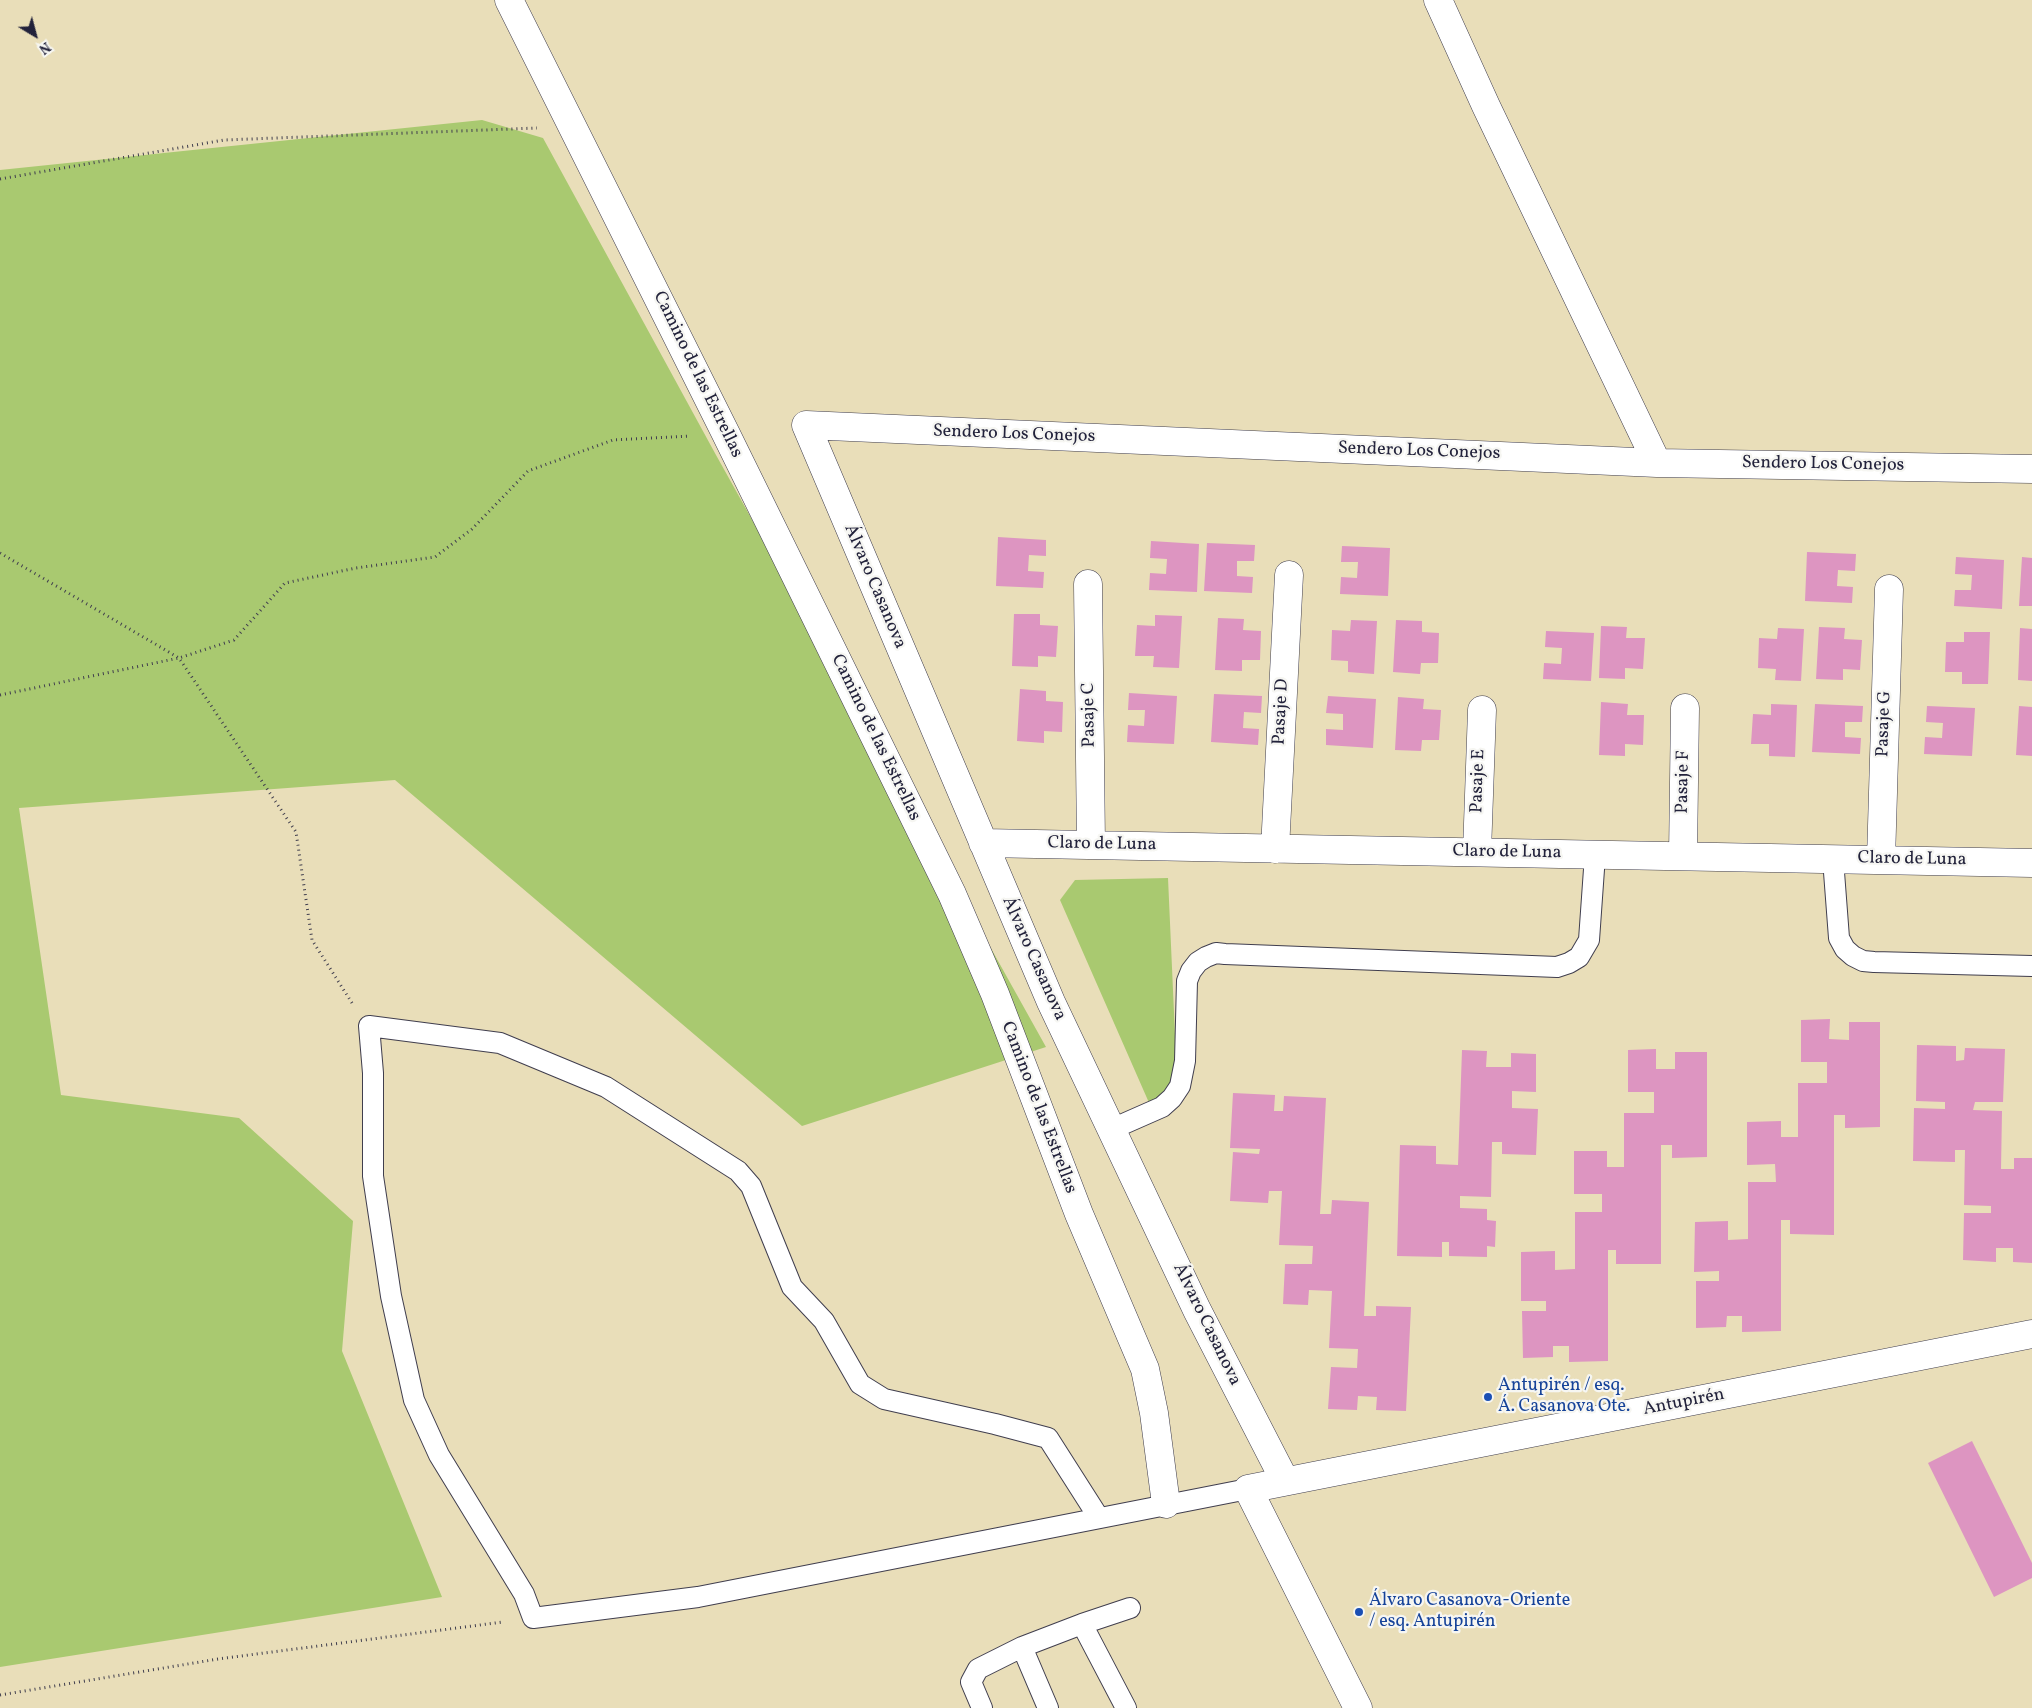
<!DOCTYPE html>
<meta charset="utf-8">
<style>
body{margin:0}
#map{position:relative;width:2032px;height:1708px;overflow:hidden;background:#e9deb9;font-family:Vollkorn,serif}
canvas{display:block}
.north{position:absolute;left:10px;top:10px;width:50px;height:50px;-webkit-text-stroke:4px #f6f6f2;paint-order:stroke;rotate:143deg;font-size:14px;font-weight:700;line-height:20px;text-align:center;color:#22223b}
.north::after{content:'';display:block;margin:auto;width:18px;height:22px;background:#22223b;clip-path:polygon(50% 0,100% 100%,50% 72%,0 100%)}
</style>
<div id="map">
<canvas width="2032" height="1708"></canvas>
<div class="north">N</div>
</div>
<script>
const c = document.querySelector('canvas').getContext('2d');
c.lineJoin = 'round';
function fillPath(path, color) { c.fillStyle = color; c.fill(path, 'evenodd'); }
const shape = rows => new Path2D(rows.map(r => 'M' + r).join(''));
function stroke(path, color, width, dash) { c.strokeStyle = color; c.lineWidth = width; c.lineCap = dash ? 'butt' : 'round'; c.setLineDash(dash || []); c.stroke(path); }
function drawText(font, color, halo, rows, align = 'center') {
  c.font = font + ' Vollkorn,serif'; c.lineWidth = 4.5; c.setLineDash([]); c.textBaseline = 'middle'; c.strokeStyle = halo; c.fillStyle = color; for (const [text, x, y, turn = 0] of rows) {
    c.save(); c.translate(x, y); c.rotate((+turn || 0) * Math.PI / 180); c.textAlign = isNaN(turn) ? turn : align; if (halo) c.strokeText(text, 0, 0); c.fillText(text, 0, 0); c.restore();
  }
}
fillPath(shape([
 [482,120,543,138,716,455,1046,1047,802,1126,395,780,19,808,61,1095,239,1118,353,1221,342,1351,442,1597,0,1667,0,170],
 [1168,878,1177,1080,1150,1105,1060,900,1075,880]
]), '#a9c970');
fillPath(shape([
 [998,537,1046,540,1046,556,1029,555,1028,571,1044,572,1043,588,996,586],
 [1151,541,1199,544,1197,592,1149,590,1150,573,1166,574,1167,559,1150,558],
 [1207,543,1255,545,1254,561,1237,561,1237,576,1253,577,1252,593,1204,591],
 [1342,546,1390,548,1388,596,1340,594,1341,577,1357,578,1358,562,1341,562],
 [1807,552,1856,554,1855,571,1838,570,1837,586,1853,587,1852,603,1805,601],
 [1956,557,2004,560,2002,609,1954,606,1955,590,1971,590,1972,575,1955,574],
 [2022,557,2032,558,2032,606,2019,606],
 [1014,614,1040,614,1040,625,1058,626,1056,657,1038,656,1038,667,1012,666],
 [1155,615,1182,616,1179,668,1153,667,1154,656,1135,656,1137,625,1155,626],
 [1218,618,1244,619,1243,630,1261,631,1260,660,1242,660,1242,671,1215,670],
 [1351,620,1377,621,1374,674,1348,672,1348,661,1331,660,1332,630,1350,631],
 [1396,620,1422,621,1422,632,1439,633,1438,663,1421,663,1420,674,1393,672],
 [1601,626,1627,627,1626,638,1645,638,1643,669,1625,668,1625,679,1599,678],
 [1819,627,1845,628,1844,639,1862,640,1860,670,1843,669,1843,680,1816,679],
 [1778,628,1804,629,1801,681,1775,680,1776,669,1758,668,1759,638,1777,639],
 [2020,628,2032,629,2032,681,2018,680],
 [1546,631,1594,633,1591,681,1543,679,1544,663,1561,664,1562,648,1545,647],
 [1964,632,1990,632,1988,684,1962,684,1962,672,1945,672,1946,642,1964,642],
 [1020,689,1046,691,1046,701,1063,702,1062,732,1044,731,1044,743,1017,741],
 [1129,693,1177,696,1174,744,1127,742,1128,725,1144,726,1145,710,1128,710],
 [1214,694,1262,696,1261,713,1244,712,1243,728,1259,729,1258,745,1211,742],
 [1328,696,1376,699,1373,748,1326,745,1326,729,1343,730,1343,714,1326,713],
 [1398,697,1424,699,1423,709,1441,710,1439,740,1422,740,1421,751,1395,750],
 [1601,702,1628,704,1627,715,1644,715,1643,745,1625,744,1625,756,1599,755],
 [1771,704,1797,705,1795,757,1769,756,1769,744,1751,744,1753,714,1771,715],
 [1815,704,1863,706,1862,722,1845,722,1845,737,1861,738,1860,754,1812,752],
 [1927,706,1975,708,1972,756,1924,754,1925,737,1942,738,1943,723,1926,722],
 [2019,706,2032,707,2032,756,2016,755],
 [1830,1019,1829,1039,1849,1040,1849,1022,1880,1022,1880,1127,1845,1128,1845,1115,1834,1115,1834,1235,1790,1234,1790,1220,1781,1220,1781,1331,1742,1332,1742,1316,1727,1316,1726,1327,1696,1328,1696,1281,1719,1281,1719,1271,1694,1272,1695,1222,1728,1221,1728,1240,1748,1239,1748,1182,1776,1182,1775,1164,1747,1165,1747,1122,1781,1121,1781,1137,1798,1137,1798,1083,1827,1083,1827,1062,1801,1062,1801,1020],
 [1917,1045,1956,1046,1956,1061,1964,1060,1965,1048,2005,1049,2003,1102,1975,1102,1973,1110,2002,1111,2001,1169,2014,1169,2014,1158,2032,1158,2032,1263,2013,1262,2013,1248,1996,1248,1996,1262,1963,1260,1964,1213,1991,1213,1991,1206,1964,1205,1965,1150,1955,1150,1955,1162,1913,1161,1914,1108,1945,1109,1945,1102,1916,1101],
 [1656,1049,1656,1069,1675,1069,1675,1052,1707,1052,1707,1157,1672,1158,1672,1145,1661,1145,1661,1264,1616,1264,1616,1250,1608,1250,1608,1361,1569,1362,1569,1346,1553,1346,1553,1357,1523,1358,1522,1311,1546,1311,1546,1301,1521,1301,1521,1252,1555,1251,1555,1270,1575,1269,1575,1212,1602,1212,1602,1194,1574,1194,1574,1151,1607,1151,1607,1167,1624,1167,1624,1113,1654,1113,1654,1092,1628,1092,1628,1050],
 [1462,1050,1487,1051,1486,1067,1511,1067,1511,1053,1536,1054,1536,1092,1512,1091,1512,1108,1538,1109,1536,1155,1502,1154,1502,1142,1492,1142,1491,1197,1460,1196,1460,1208,1487,1209,1487,1220,1496,1221,1495,1247,1487,1246,1487,1257,1449,1256,1449,1242,1442,1242,1442,1257,1397,1256,1400,1145,1436,1146,1436,1164,1458,1165],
 [1233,1093,1275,1095,1274,1111,1283,1111,1284,1096,1326,1098,1320,1214,1331,1214,1332,1200,1369,1202,1364,1316,1376,1316,1376,1306,1411,1307,1406,1411,1376,1410,1377,1397,1358,1396,1357,1410,1328,1409,1331,1367,1357,1368,1358,1349,1329,1348,1332,1291,1309,1290,1308,1305,1283,1304,1285,1264,1312,1264,1313,1246,1279,1245,1282,1191,1269,1191,1268,1203,1230,1201,1233,1152,1259,1154,1260,1149,1230,1148],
 [1972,1441,2032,1563,2032,1578,1994,1597,1928,1463]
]), '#dd95c1');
const service = shape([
 [1833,859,1839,938,1845,949,1853,956,1863,961,1874,962,2032,966],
 [1112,1129,1162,1107,1172,1098,1180,1086,1185,1061,1187,981,1191,971,1198,962,1206,957,1216,953,1225,954,1557,967,1569,963,1579,957,1589,940,1595,855],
 [1099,1518,1048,1438,995,1424,884,1399,860,1384,824,1321,792,1287,751,1186,738,1171,606,1087,500,1043,369,1026,373,1073,373,1176,391,1296,414,1400,439,1455,524,1594,533,1618,698,1597,1248,1489],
 [1082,1624,1126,1708],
 [1022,1647,1048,1708],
 [982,1708,971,1682,978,1669,1022,1647,1082,1624,1130,1608]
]);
const minor = shape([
 [509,0,726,434,952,894,995,994,1079,1214,1145,1369,1154,1413,1166,1504],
 [1438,0,1486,106,1657,463],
 [1088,584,1091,845],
 [983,843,2032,863],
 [1275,849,1289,575],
 [1477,852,1482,710],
 [1683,856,1685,708],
 [1881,860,1889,589],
 [1285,1481,1197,1310,1051,1002,806,425,1657,463,2032,469]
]);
const tertiary = shape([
 [1358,1708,1248,1489,2032,1334]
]);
stroke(service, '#403e4e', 22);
stroke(minor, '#403e4e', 29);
stroke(tertiary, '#403e4e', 29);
stroke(shape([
 [0,179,224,140,537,128],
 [0,553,179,658,296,832,312,940,352,1003],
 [0,695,179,658,234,640,285,583,356,568,435,557,472,529,528,471,613,440,690,436],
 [0,1695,218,1659,503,1622]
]), '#403e4e', 3, [1, 4]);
stroke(service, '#fff', 20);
stroke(minor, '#fff', 28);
stroke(tertiary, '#fff', 28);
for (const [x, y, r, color] of [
 [1488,1397,5,"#1a4fb4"],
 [1359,1612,5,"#1a4fb4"]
]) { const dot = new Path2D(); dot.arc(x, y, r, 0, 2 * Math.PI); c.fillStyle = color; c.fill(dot); stroke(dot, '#f6f6f2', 2); }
drawText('18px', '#22223b', '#f6f6f2', [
 ["Camino de las Estrellas",697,375,64],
 ["Sendero Los Conejos",1014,435,2],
 ["Sendero Los Conejos",1419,452,2],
 ["Sendero Los Conejos",1823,465,1],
 ["Álvaro Casanova",874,587,67],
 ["Pasaje D",1282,712,-87],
 ["Pasaje C",1090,715,-91],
 ["Pasaje G",1885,724,-88],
 ["Camino de las Estrellas",875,738,64],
 ["Pasaje E",1479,781,-88],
 ["Pasaje F",1684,782,-89],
 ["Claro de Luna",1102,845,1],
 ["Claro de Luna",1507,853,1],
 ["Claro de Luna",1912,860,1],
 ["Álvaro Casanova",1033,959,66],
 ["Camino de las Estrellas",1038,1108,69],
 ["Álvaro Casanova",1206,1325,64],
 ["Antupirén",1684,1403,-11]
]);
drawText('18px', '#164399', '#f6f6f2', [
 ["Antupirén / esq.",1498,1387],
 ["Á. Casanova Ote.",1498,1408],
 ["Álvaro Casanova-Oriente",1369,1602],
 ["/ esq. Antupirén",1369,1623]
], 'left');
</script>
